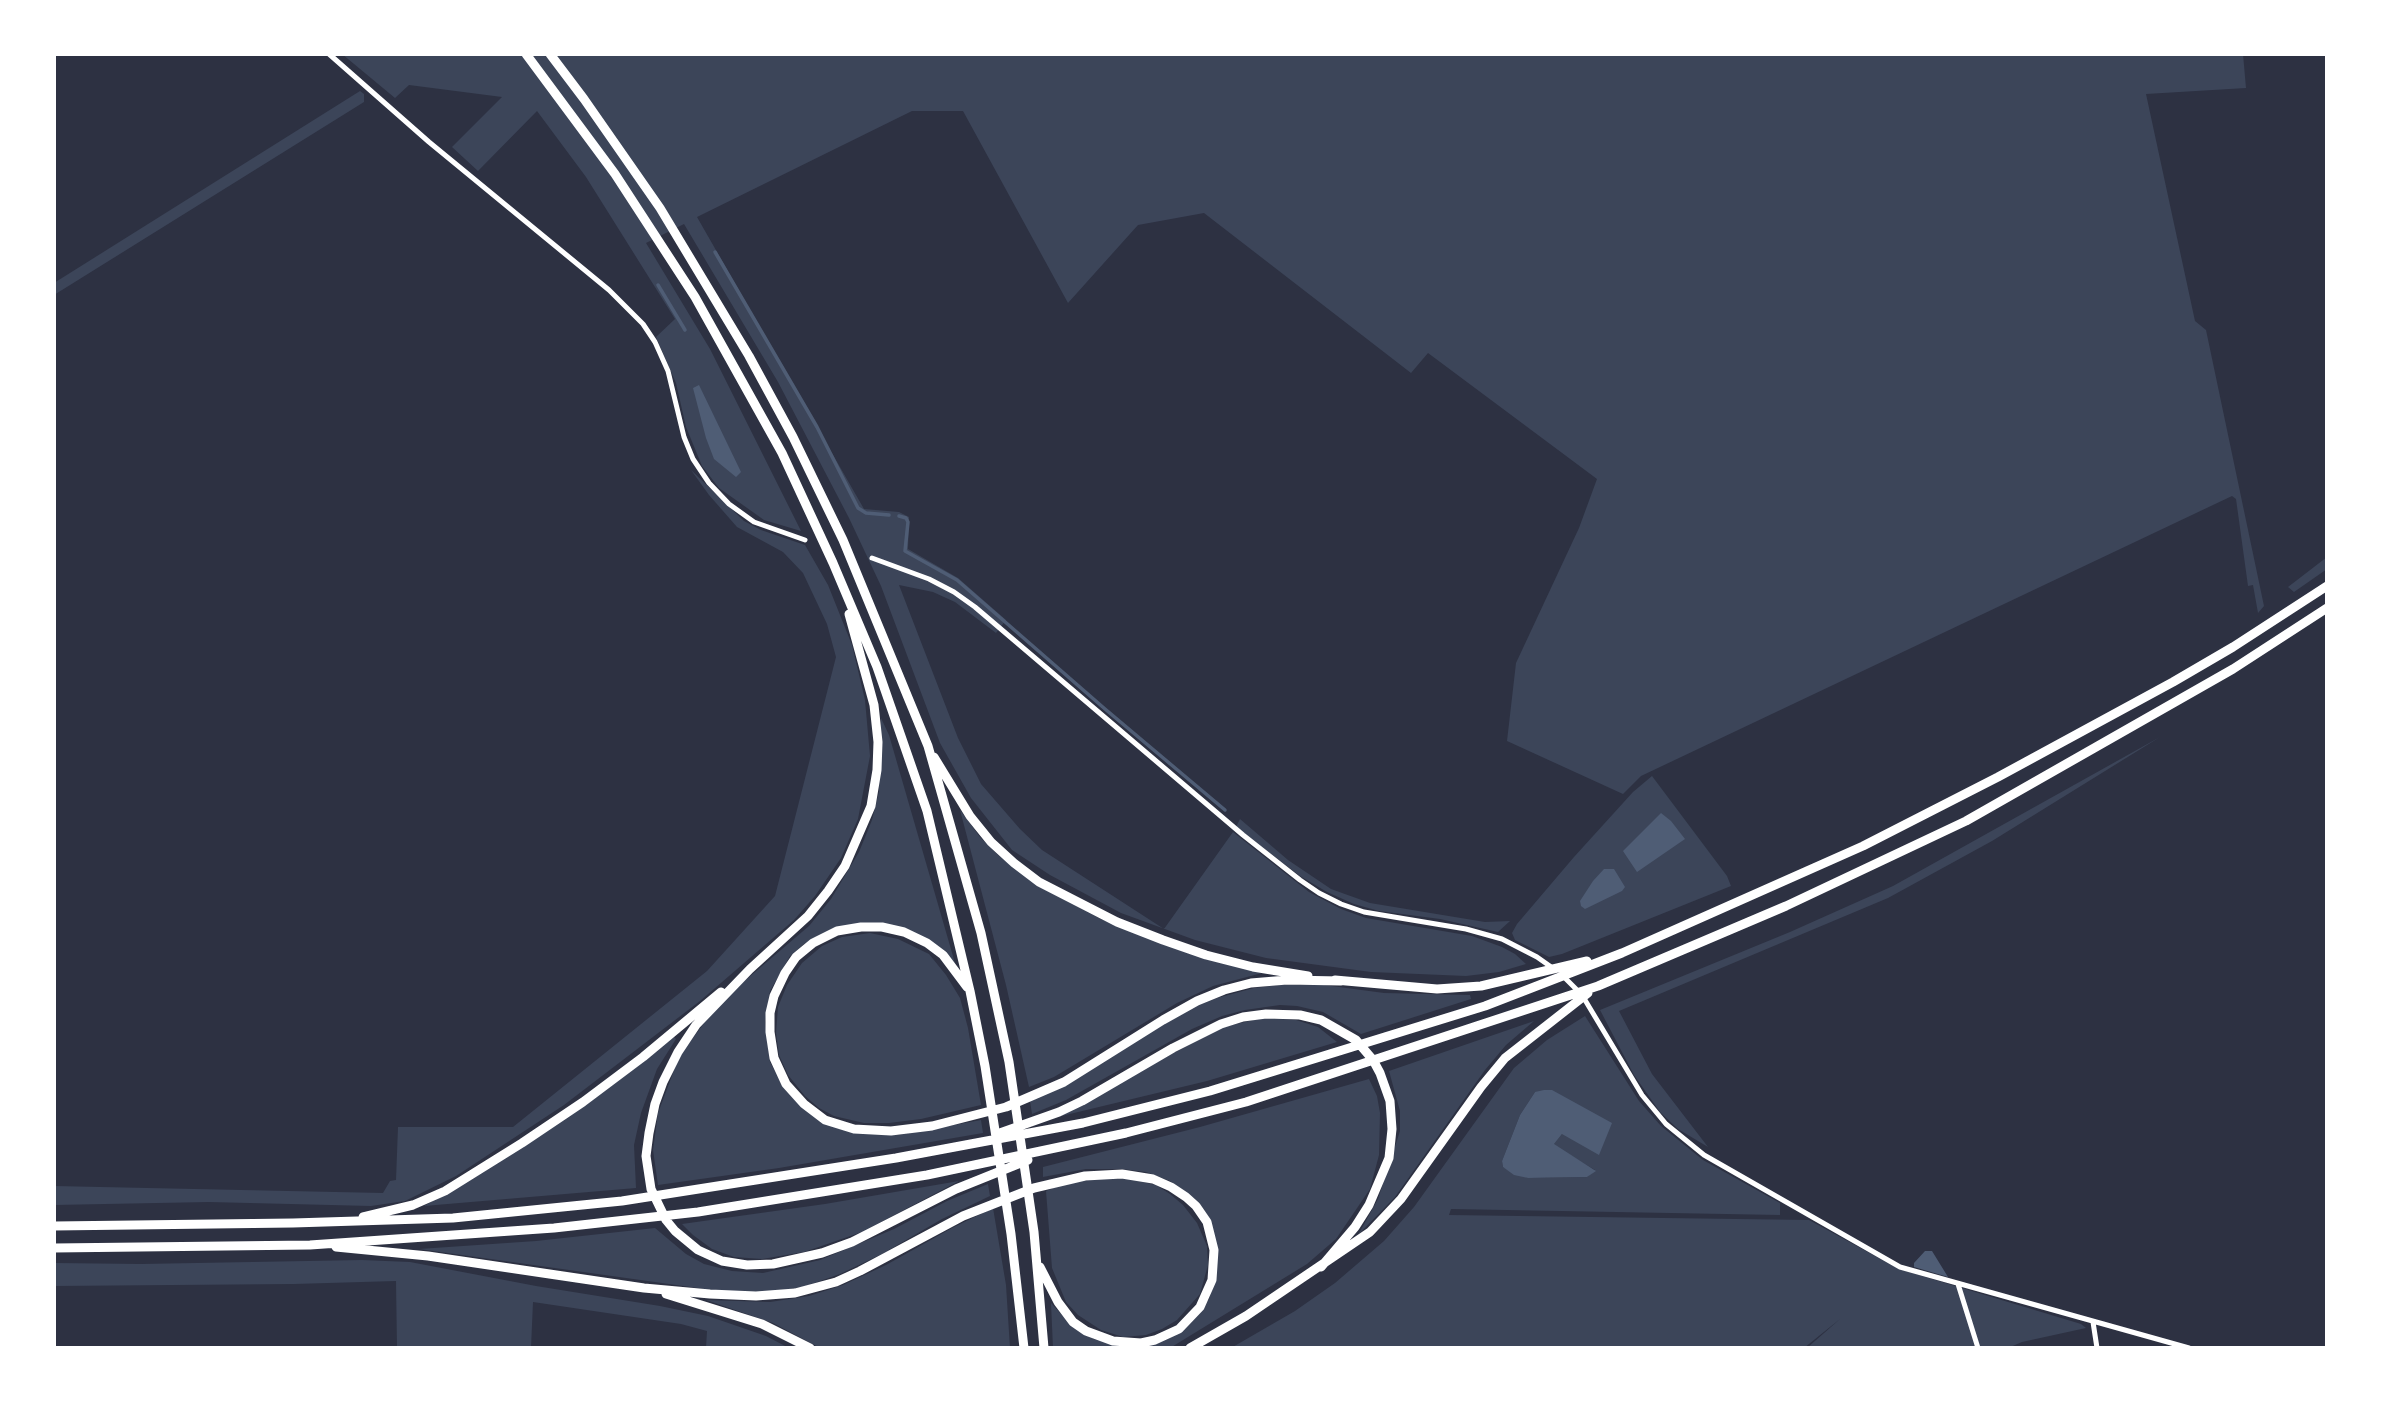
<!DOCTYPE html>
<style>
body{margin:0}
#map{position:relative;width:2381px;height:1402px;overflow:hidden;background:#2d3142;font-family:Rubik,sans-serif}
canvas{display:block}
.frame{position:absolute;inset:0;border:56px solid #fff;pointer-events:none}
</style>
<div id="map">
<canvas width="2381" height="1402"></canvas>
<div class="frame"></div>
</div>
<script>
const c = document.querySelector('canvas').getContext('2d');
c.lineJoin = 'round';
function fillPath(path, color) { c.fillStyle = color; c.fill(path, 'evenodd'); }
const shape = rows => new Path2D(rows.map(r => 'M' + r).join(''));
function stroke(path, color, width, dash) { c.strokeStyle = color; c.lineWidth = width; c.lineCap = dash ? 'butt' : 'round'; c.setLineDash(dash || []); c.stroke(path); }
fillPath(shape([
 [342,54,2243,54,2246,88,2146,94,2195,321,2206,330,2264,606,2258,613,2253,585,2248,586,2236,499,2232,496,1641,776,1623,794,1507,741,1516,663,1579,528,1597,479,1428,353,1411,373,1204,213,1138,225,1068,303,963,111,912,111,697,217,864,509,899,512,909,517,908,549,958,578,1006,620,996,633,955,602,933,592,899,585,958,738,981,784,1020,829,1042,850,1164,929,1233,832,1309,892,1341,909,1366,918,1472,936,1502,947,1515,954,1526,964,1499,972,1466,976,1371,972,1266,958,1195,940,1121,913,1050,875,1012,850,971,798,940,743,881,586,849,518,778,382,684,224,646,243,710,349,801,531,764,520,719,488,702,466,686,427,676,383,656,337,675,319,586,177,537,111,478,171,452,147,502,97,409,85,395,98],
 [360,91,364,94,364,102,54,295,54,283],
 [691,470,744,521,761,530,805,545,828,585,852,645,865,700,870,756,858,819,841,858,815,896,794,920,700,1001,564,1105,456,1176,405,1201,371,1206,209,1202,54,1205,54,1186,383,1193,390,1181,396,1180,398,1127,513,1127,707,971,775,896,836,657,827,624,803,573,783,552,737,527,709,495],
 [2327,557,2327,569,2294,592,2288,587],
 [881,718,889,735,957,970,939,947,878,923,854,924,834,928,804,944,790,956,770,991,765,1022,770,1062,782,1085,796,1101,845,1130,868,1134,898,1135,981,1120,983,1133,779,1168,658,1185,653,1150,658,1113,679,1057,707,1019,741,984,809,926,831,899,859,852,872,820,879,792],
 [2160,737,1992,841,1888,898,1619,1011,1652,1074,1708,1147,1678,1129,1660,1112,1634,1075,1600,1010,1790,932,1893,886],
 [1652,776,1727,876,1731,886,1562,954,1549,957,1515,940,1512,933,1517,924,1574,857,1633,792],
 [960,810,980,837,998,855,1040,887,1101,919,1164,944,1262,973,1213,986,1177,1003,1054,1077,1029,1087,1006,985],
 [1240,819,1288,860,1331,889,1370,903,1485,922,1510,921,1498,932,1440,919,1379,911,1354,904,1327,892,1300,876,1236,827],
 [870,933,898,939,929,954,946,975,960,998,968,1028,981,1105,921,1119,889,1123,864,1123,834,1116,819,1108,805,1096,788,1075,779,1055,776,1033,778,1007,787,985,802,963,822,946,842,937],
 [1279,985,1324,985,1384,993,1470,995,1471,999,1361,1034,1323,1012,1297,1006,1280,1005,1245,1010,1222,1016,1192,1029,1066,1100,1032,1114,1030,1101,1194,1007,1217,998,1254,988],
 [1585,1016,1639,1101,1661,1126,1703,1160,1780,1203,1780,1215,1451,1209,1449,1215,1809,1220,1899,1269,2081,1324,2086,1328,2022,1342,2008,1348,1807,1348,1840,1319,1804,1348,1231,1348,1295,1311,1335,1283,1384,1241,1414,1207,1514,1068,1547,1040],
 [1535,1092,1562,1134,1553,1145,1595,1170,1587,1177,1528,1178,1503,1167,1502,1161,1520,1115],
 [1262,1018,1296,1020,1318,1027,1337,1042,1207,1081,1049,1119,1223,1027],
 [1534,1021,1506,1045,1485,1070,1395,1197,1358,1235,1378,1199,1400,1131,1400,1111,1389,1071],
 [674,1037,676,1039,657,1069,641,1113,634,1145,636,1188,424,1206,474,1178,632,1069],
 [1369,1079,1377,1096,1380,1113,1379,1155,1370,1189,1336,1239,1307,1264,1170,1348,1053,1348,1051,1303,1073,1327,1094,1339,1113,1344,1148,1344,1200,1311,1209,1299,1213,1285,1217,1248,1187,1193,1170,1181,1146,1172,1122,1169,1086,1169,1043,1177,1043,1167,1200,1127],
 [1106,1178,1130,1179,1156,1185,1170,1194,1183,1205,1197,1223,1207,1246,1208,1265,1200,1294,1177,1320,1162,1329,1146,1335,1123,1337,1101,1330,1078,1315,1066,1302,1052,1268,1046,1191,1065,1183],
 [959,1181,862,1232,804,1252,762,1259,734,1257,712,1249,693,1235,682,1224,825,1204],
 [988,1184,990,1196,942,1219,882,1254,840,1274,803,1287,762,1293,719,1291,419,1249,536,1241,655,1228,686,1254,704,1264,732,1271,763,1273,820,1260,894,1229,947,1201],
 [993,1208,1006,1285,1010,1348,820,1348,773,1323,706,1300,770,1302,809,1296,843,1285,886,1265,952,1228],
 [362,1260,410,1262,536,1286,660,1306,708,1316,766,1336,789,1348,706,1348,707,1331,681,1324,533,1302,531,1348,397,1348,396,1281,294,1284,54,1286,54,1263,141,1264]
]), '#3c4559');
fillPath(shape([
 [699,385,741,472,736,477,714,459,706,438,693,388],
 [1661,813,1671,821,1685,839,1637,872,1623,851],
 [1604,869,1614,869,1625,887,1622,891,1585,909,1581,906,1580,901,1593,881],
 [1544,1090,1552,1090,1612,1123,1599,1155,1562,1134,1554,1144,1596,1171,1587,1177,1528,1178,1514,1175,1503,1167,1502,1161,1520,1115,1535,1092],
 [1925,1251,1932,1251,1948,1277,1914,1267,1914,1263]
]), '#4f5d75');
stroke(shape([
 [715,252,817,427,858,508,866,513,889,515],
 [658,285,685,330],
 [899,516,906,518,908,522,905,551,957,580,1105,709,1225,810]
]), '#4f5d75', 3.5);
stroke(shape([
 [329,54,429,142,609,290,643,324,655,342,668,371,684,437,693,459,709,483,729,504,754,522,805,540],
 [872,558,929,579,954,592,975,607,1243,835,1300,880,1319,893,1341,904,1364,912,1466,929,1502,939,1537,957,1554,969],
 [1562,975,1582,995,1642,1095,1666,1124,1704,1155,1900,1267,2189,1348],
 [1958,1284,1978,1348],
 [2093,1322,2097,1348]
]), '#fff', 5);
stroke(shape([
 [526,54,615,174,695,297,782,453,833,563,877,667,927,811,970,991,985,1066,1011,1234,1024,1348],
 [550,54,584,99,660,208,749,356,793,437,843,540,928,746,981,933,1009,1062,1034,1232,1044,1348],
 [849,614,874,705,878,742,877,770,871,806,845,866,828,891,808,916,750,969,696,1025,678,1052,663,1082,655,1104,649,1133,646,1156,651,1189,666,1220,675,1231,698,1250,722,1261,747,1265,773,1264,822,1253,852,1242,956,1189,1028,1160],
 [934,757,970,816,991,842,1014,863,1039,882,1117,922,1163,940,1206,955,1253,967,1308,976],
 [1335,980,1437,989,1481,986,1587,961],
 [967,987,943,955,927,943,904,932,882,927,861,927,837,931,813,943,796,957,785,973,774,996,770,1013,770,1032,774,1058,786,1084,804,1104,825,1120,854,1129,891,1131,932,1126,1006,1107,1064,1082,1163,1020,1197,1001,1224,990,1251,983,1287,980,1341,981],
 [997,1134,1059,1112,1082,1101,1173,1048,1221,1024,1243,1017,1266,1014,1300,1015,1321,1020,1356,1040,1373,1060,1380,1073,1390,1101,1392,1129,1389,1158,1369,1205,1355,1227,1321,1267],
 [363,1217,413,1205,445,1191,522,1143,583,1102,643,1057,721,992],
 [54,1226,293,1223,453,1218,622,1201,896,1158,1083,1123,1210,1091,1485,1006,1622,953,1863,846,1998,777,2173,682,2233,647,2327,586],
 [336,1247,428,1256,644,1288,710,1294,756,1296,795,1293,836,1282,860,1271,963,1216,1034,1188,1085,1176,1122,1174,1153,1179,1171,1187,1186,1197,1196,1206,1207,1222,1214,1250,1212,1280,1200,1307,1179,1329,1155,1340,1141,1343,1113,1341,1086,1331,1073,1322,1058,1302,1040,1267],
 [54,1248,310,1245,554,1228,698,1212,927,1175,1126,1133,1246,1102,1598,986,1786,906,1966,821,2233,669,2327,608],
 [666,1294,762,1324,810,1348],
 [1190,1348,1246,1316,1370,1232,1401,1199,1481,1087,1505,1058,1588,993]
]), '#fff', 9);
</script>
